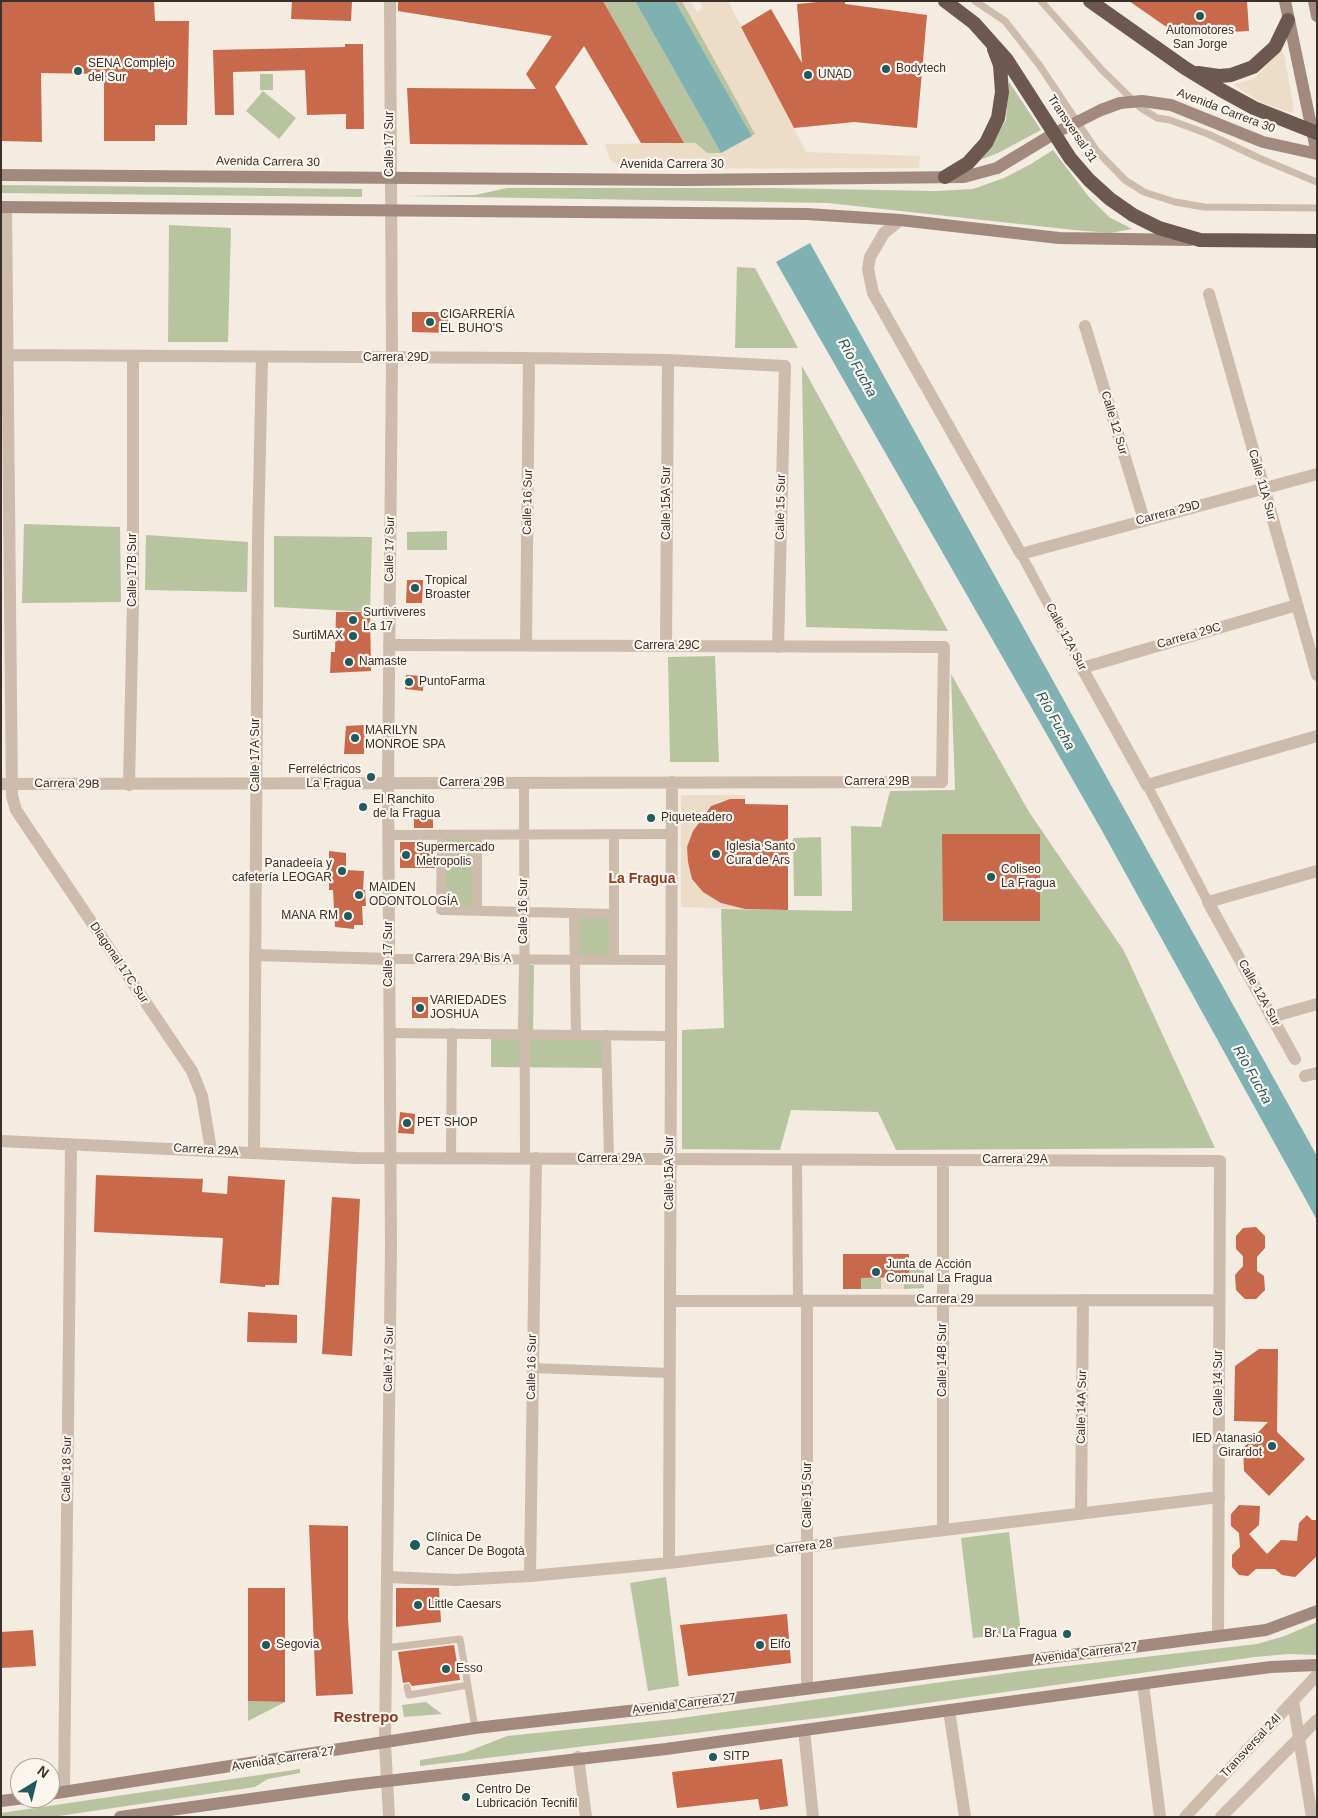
<!DOCTYPE html>
<meta charset="utf-8">
<style>
body{margin:0}
#map{position:relative;width:1318px;height:1818px;overflow:hidden;background:#f4ebe1;font-family:Arial,sans-serif}
canvas{display:block}
.frame{position:absolute;inset:0;border:2px solid #3b302b;pointer-events:none}
.north{position:absolute;left:10px;top:1758px;width:50px;height:50px;box-sizing:border-box;background:#fbf5ee;border:1px solid #aea6a0;border-radius:50%;rotate:36deg;font-size:14px;font-weight:700;line-height:20px;text-align:center;color:#3b302b}
.north::after{content:'';display:block;margin:auto;width:18px;height:22px;background:#1f5a5e;clip-path:polygon(50% 0,100% 100%,50% 72%,0 100%)}
</style>
<div id="map">
<canvas width="1318" height="1818"></canvas>
<div class="frame"></div>
<div class="north">N</div>
</div>
<script>
const c = document.querySelector('canvas').getContext('2d');
c.lineJoin = 'round';
function fillPath(path, color) { c.fillStyle = color; c.fill(path, 'evenodd'); }
const shape = rows => new Path2D(rows.map(r => 'M' + r).join(''));
function stroke(path, color, width, dash) { c.strokeStyle = color; c.lineWidth = width; c.lineCap = dash ? 'butt' : 'round'; c.setLineDash(dash || []); c.stroke(path); }
function drawText(font, color, halo, rows, align = 'center') {
  c.font = font + ' Arial,sans-serif'; c.lineWidth = 4.5; c.setLineDash([]); c.textBaseline = 'middle'; c.strokeStyle = halo; c.fillStyle = color; for (const [text, x, y, turn = 0] of rows) {
    c.save(); c.translate(x, y); c.rotate((+turn || 0) * Math.PI / 180); c.textAlign = isNaN(turn) ? turn : align; if (halo) c.strokeText(text, 0, 0); c.fillText(text, 0, 0); c.restore();
  }
}
fillPath(shape([
 [603,1,635,1,721,153,707,153,695,143,684,143],
 [675,1,682,1,756,134,752,136],
 [260,74,273,74,273,90,260,90],
 [1009,82,1041,130,998,153,975,162,988,148,1006,120],
 [263,91,296,118,279,139,246,111],
 [1053,150,1089,197,1109,217,1132,229,1110,233,1074,230,828,203,405,196,475,195,507,188,770,188,936,191,973,189,1004,178,1031,164],
 [1,185,362,189,362,197,1,193],
 [169,225,231,228,228,342,168,342],
 [737,267,755,268,798,348,735,348],
 [802,366,948,631,806,627],
 [24,524,120,527,121,602,22,603],
 [447,531,447,550,407,550,407,532],
 [146,535,248,542,247,592,145,590],
 [274,536,372,537,370,612,274,607],
 [715,656,719,762,670,762,668,657],
 [951,674,1029,812,1124,951,1215,1148,896,1150,878,1112,791,1110,780,1150,682,1149,682,1030,724,1028,721,909,852,911,851,826,881,827,890,791,955,790],
 [443,836,476,836,476,909,442,910],
 [821,837,822,896,794,896,793,838],
 [574,913,614,914,614,960,575,960],
 [519,965,534,965,533,1034,606,1035,607,1068,491,1067,491,1034,518,1033],
 [909,1267,924,1267,924,1288,904,1289,903,1277],
 [861,1278,881,1278,881,1289,861,1289],
 [1009,1532,1021,1633,973,1638,961,1538],
 [666,1577,679,1686,648,1691,630,1583],
 [1317,1622,1317,1655,1288,1654,1255,1657,827,1717,420,1766,420,1760,464,1753,507,1736,674,1719,1015,1672,1257,1644,1285,1636],
 [248,1701,285,1702,248,1721],
 [426,1702,442,1714,404,1717,402,1705],
 [300,1769,300,1773,268,1779,255,1787,52,1817,1,1817,1,1813]
]), '#b8c4a0');
fillPath(shape([
 [682,1,690,1,697,12,703,8,699,1,728,1,806,152,920,156,919,168,625,169,618,165,610,160,605,144,695,143,707,153,721,153,755,134],
 [1280,51,1284,55,1294,109,1292,113,1260,102,1234,85,1237,83,1254,79],
 [681,795,745,795,745,799,721,801,711,806,697,823,687,847,692,879,703,891,721,903,745,909,681,907],
 [903,1277,904,1289,881,1289,881,1278]
]), '#ecdcc8');
fillPath(shape([
 [635,1,675,1,752,136,721,153],
 [810,243,1317,1156,1317,1220,1101,829,776,262]
]), '#7fb0b2');
fillPath(shape([
 [1,1,154,1,155,21,189,21,187,125,155,125,155,141,104,141,104,74,41,73,42,142,1,141],
 [292,1,352,1,351,21,291,19],
 [398,1,603,1,684,143,641,143,584,46,555,87,588,145,410,144,407,88,536,89,526,74,552,36,398,11],
 [829,1,845,1,845,4,927,15,917,128,854,122,794,128,741,27,771,9,802,63,797,4],
 [1129,1,1247,1,1249,31,1178,35],
 [345,44,363,44,364,129,346,129,346,114,307,115,305,70,233,72,234,115,215,115,213,50,345,47],
 [412,312,448,312,448,333,412,332],
 [407,580,423,580,422,603,406,603],
 [336,612,370,612,371,671,330,673,331,652,335,652],
 [406,675,424,676,423,691,405,689],
 [365,725,364,754,344,754,346,726],
 [730,799,745,799,745,804,788,805,788,910,745,909,721,903,703,892,692,879,688,862,687,847,693,831,711,806],
 [414,811,433,811,433,828,414,828],
 [942,834,1040,834,1040,921,943,921],
 [400,842,435,842,435,868,400,868],
 [329,851,346,853,346,870,364,871,363,890,365,890,366,906,362,906,363,925,354,925,354,929,335,927,333,890,329,890],
 [412,997,428,997,428,1018,412,1018],
 [400,1112,415,1114,414,1134,398,1133],
 [96,1175,203,1179,202,1192,227,1194,228,1176,285,1180,279,1285,265,1285,265,1287,220,1283,223,1238,94,1232],
 [332,1197,360,1199,352,1356,322,1354],
 [1256,1227,1265,1236,1265,1248,1257,1257,1257,1271,1264,1276,1265,1290,1256,1299,1245,1299,1236,1290,1235,1275,1243,1266,1243,1256,1236,1249,1236,1236,1243,1228],
 [843,1254,909,1254,909,1277,861,1278,861,1289,843,1289],
 [248,1312,297,1315,297,1343,247,1342],
 [1259,1349,1278,1349,1277,1432,1305,1459,1269,1496,1244,1471,1243,1448,1268,1422,1234,1421,1235,1366],
 [1239,1505,1260,1506,1259,1525,1249,1534,1267,1554,1281,1540,1297,1541,1299,1523,1307,1515,1312,1520,1317,1520,1317,1556,1295,1577,1282,1575,1275,1569,1256,1569,1248,1576,1239,1575,1232,1567,1232,1555,1240,1547,1239,1533,1231,1526,1231,1514],
 [309,1525,348,1526,348,1618,353,1694,316,1696],
 [248,1588,285,1588,285,1702,248,1701],
 [396,1588,439,1588,441,1622,396,1627],
 [787,1614,791,1663,688,1676,680,1625],
 [33,1630,36,1666,1,1668,1,1632],
 [454,1645,460,1680,412,1686,409,1682,403,1683,398,1652],
 [782,1759,788,1806,760,1810,758,1799,677,1808,672,1772]
]), '#c8694b');
stroke(shape([
 [975,1,1005,21,1040,66,1096,150,1125,180,1144,192,1175,202,1204,207,1317,208],
 [1041,1,1102,70,1141,108,1157,118,1170,120,1208,134,1259,158,1317,182],
 [386,1648,460,1639,475,1728],
 [407,1687,409,1695,468,1685]
]), '#cdbbac', 7);
stroke(shape([
 [1021,554,1082,668],
 [524,783,525,1158],
 [1147,785,1208,902],
 [388,835,671,834],
 [442,835,441,910,614,914],
 [614,835,614,960],
 [477,911,477,835],
 [574,913,576,1035],
 [389,959,671,960],
 [389,1033,671,1036],
 [606,1035,609,1159],
 [451,1158,452,1033],
 [797,1159,798,1301],
 [532,1368,669,1373]
]), '#cdbbac', 10);
stroke(shape([
 [6,207,12,796,16,810,26,825,192,1071,202,1096,211,1150],
 [900,220,884,233,870,257,868,269,873,293,1021,554,1317,474],
 [1209,294,1317,675],
 [1085,326,1144,520],
 [8,355,529,358,668,360,785,366,778,647],
 [1297,605,1082,668,1147,785,1317,736],
 [526,645,529,358],
 [666,646,668,360],
 [1,784,942,782,944,647,389,645],
 [129,785,133,602,133,356],
 [255,955,389,959],
 [1271,1017,1317,1004],
 [1295,1059,1208,902,1317,871],
 [1305,1076,1317,1073],
 [1,1141,357,1158,1220,1161,1218,1636],
 [254,1152,258,538,262,357],
 [943,1160,943,1530],
 [670,1301,1219,1300],
 [807,1301,807,1689],
 [1081,1514,1083,1300],
 [669,1563,672,782],
 [530,1576,536,1158],
 [387,1577,456,1580,530,1576,669,1563,1219,1497],
 [1143,1684,1160,1817],
 [1293,1701,1312,1817],
 [949,1710,965,1817],
 [804,1730,813,1817],
 [578,1757,586,1817],
 [64,1792,71,1145]
]), '#cdbbac', 12);
stroke(shape([
 [389,1817,385,1743,391,1246,388,782,392,358,390,1],
 [1185,1817,1317,1675],
 [1221,1817,1317,1720]
]), '#cdbbac', 12);
stroke(shape([
 [1314,1,1317,16],
 [1,175,685,180,964,177,997,168,1055,133,1101,110,1120,103,1142,101,1171,105,1263,142,1317,154,1285,1],
 [1,207,807,214,900,220,1059,238,1190,240],
 [50,1794,475,1728,656,1708,1266,1630,1317,1611],
 [1,1801,25,1798],
 [120,1817,352,1785,666,1749,1176,1679,1271,1667,1317,1665]
]), '#a18a7d', 12);
stroke(shape([
 [945,1,974,23,1007,60,1070,158,1089,180,1110,199,1133,215,1159,228,1200,240,1317,241],
 [1090,1,1185,68,1221,90,1254,108,1317,133],
 [1198,73,1219,76,1231,75,1253,67,1275,47,1288,20],
 [945,177,968,163,986,143,998,118,1002,92,1000,65,994,49]
]), '#6c584f', 14);
for (const [x, y, r, color] of [
 [1200,16,5,"#1f5a5e"],
 [886,69,5,"#1f5a5e"],
 [78,71,5,"#1f5a5e"],
 [808,75,5,"#1f5a5e"],
 [430,322,5,"#1f5a5e"],
 [415,588,5,"#1f5a5e"],
 [353,620,5,"#1f5a5e"],
 [353,636,5,"#1f5a5e"],
 [349,662,5,"#1f5a5e"],
 [409,682,5,"#1f5a5e"],
 [355,738,5,"#1f5a5e"],
 [371,777,5,"#1f5a5e"],
 [363,807,5,"#1f5a5e"],
 [651,818,5,"#1f5a5e"],
 [716,854,5,"#1f5a5e"],
 [406,855,5,"#1f5a5e"],
 [342,871,5,"#1f5a5e"],
 [991,877,5,"#1f5a5e"],
 [359,895,5,"#1f5a5e"],
 [348,916,5,"#1f5a5e"],
 [420,1008,5,"#1f5a5e"],
 [407,1123,5,"#1f5a5e"],
 [876,1272,5,"#1f5a5e"],
 [1272,1446,5,"#1f5a5e"],
 [415,1545,6,"#1f5a5e"],
 [418,1605,5,"#1f5a5e"],
 [1067,1634,5,"#1f5a5e"],
 [266,1645,5,"#1f5a5e"],
 [760,1645,5,"#1f5a5e"],
 [446,1669,5,"#1f5a5e"],
 [713,1757,5,"#1f5a5e"],
 [466,1797,5,"#1f5a5e"]
]) { const dot = new Path2D(); dot.arc(x, y, r, 0, 2 * Math.PI); c.fillStyle = color; c.fill(dot); stroke(dot, '#fbf5ee', 2); }
drawText('12px', '#3b302b', '#fbf5ee', [
 ["Automotores",1200,31,"center"],
 ["San Jorge",1200,45,"center"],
 ["SENA Complejo",88,64],
 ["del Sur",88,78],
 ["Bodytech",896,69],
 ["UNAD",818,75],
 ["CIGARRERÍA",440,315],
 ["EL BUHO'S",440,329],
 ["Tropical",425,581],
 ["Broaster",425,595],
 ["Surtiviveres",363,613],
 ["La 17",363,627],
 ["SurtiMAX",343,636,"right"],
 ["Namaste",359,662],
 ["PuntoFarma",419,682],
 ["MARILYN",365,731],
 ["MONROE SPA",365,745],
 ["Ferreléctricos",361,770,"right"],
 ["La Fragua",361,784,"right"],
 ["El Ranchito",373,800],
 ["de la Fragua",373,814],
 ["Piqueteadero",661,818],
 ["Iglesia Santo",726,847],
 ["Cura de Ars",726,861],
 ["Supermercado",416,848],
 ["Metropolis",416,862],
 ["Panadeeía y",332,864,"right"],
 ["cafetería LEOGAR",332,878,"right"],
 ["Coliseo",1001,870],
 ["La Fragua",1001,884],
 ["MAIDEN",369,888],
 ["ODONTOLOGÍA",369,902],
 ["MANA RM",338,916,"right"],
 ["VARIEDADES",430,1001],
 ["JOSHUA",430,1015],
 ["PET SHOP",417,1123],
 ["Junta de Acción",886,1265],
 ["Comunal La Fragua",886,1279],
 ["IED Atanasio",1262,1439,"right"],
 ["Girardot",1262,1453,"right"],
 ["Clínica De",426,1538],
 ["Cancer De Bogotà",426,1552],
 ["Little Caesars",428,1605],
 ["Br. La Fragua",1057,1634,"right"],
 ["Segovia",276,1645],
 ["Elfo",770,1645],
 ["Esso",456,1669],
 ["SITP",723,1757],
 ["Centro De",476,1790],
 ["Lubricación Tecnifil",476,1804]
], 'left');
drawText('12px', '#3b302b', '#fbf5ee', [
 ["Avenida Carrera 30",1226,111,21],
 ["Transversal 31",1072,129,56],
 ["Calle 17 Sur",390,144,-90],
 ["Avenida Carrera 30",268,162,1],
 ["Avenida Carrera 30",672,165],
 ["Carrera 29D",396,358],
 ["Calle 12 Sur",1114,423,73],
 ["Calle 11A Sur",1262,485,74],
 ["Calle 16 Sur",528,502,-89],
 ["Calle 15A Sur",667,503,-90],
 ["Calle 15 Sur",781,507,-89],
 ["Carrera 29D",1168,513,-15],
 ["Calle 17 Sur",390,549,-89],
 ["Calle 17B Sur",133,570,-90],
 ["Carrera 29C",1189,636,-16],
 ["Calle 12A Sur",1066,637,62],
 ["Carrera 29C",667,646],
 ["Calle 17A Sur",256,755,-90],
 ["Carrera 29B",877,782],
 ["Carrera 29B",472,783],
 ["Carrera 29B",67,784,1],
 ["Calle 16 Sur",524,911,-90],
 ["Calle 17 Sur",389,954,-90],
 ["Carrera 29A Bis A",463,959],
 ["Diagonal 17C Sur",119,963,56],
 ["Calle 12A Sur",1259,993,61],
 ["Carrera 29A",206,1150,3],
 ["Carrera 29A",610,1159],
 ["Carrera 29A",1015,1160],
 ["Calle 15A Sur",670,1173,-90],
 ["Carrera 29",945,1300],
 ["Calle 17 Sur",389,1359,-89],
 ["Calle 14B Sur",943,1360,-90],
 ["Calle 16 Sur",532,1367,-89],
 ["Calle 14 Sur",1219,1383,-90],
 ["Calle 14A Sur",1082,1407,-89],
 ["Calle 18 Sur",67,1469,-89],
 ["Calle 15 Sur",808,1495,-90],
 ["Carrera 28",804,1547,-7],
 ["Avenida Carrera 27",1086,1653,-7],
 ["Avenida Carrera 27",684,1704,-7],
 ["Transversal 24I",1251,1746,-47],
 ["Avenida Carrera 27",283,1759,-9]
]);
drawText('italic 14px', '#1f5a5e', '#fbf5ee', [
 ["Río Fucha",857,368,61],
 ["Río Fucha",1055,721,61],
 ["Río Fucha",1252,1075,61]
]);
drawText('bold 14px', '#8c3b22', '#fbf5ee', [
 ["La Fragua",642,879]
]);
drawText('bold 15px', '#8c3b22', '#fbf5ee', [
 ["Restrepo",366,1718]
]);
</script>
